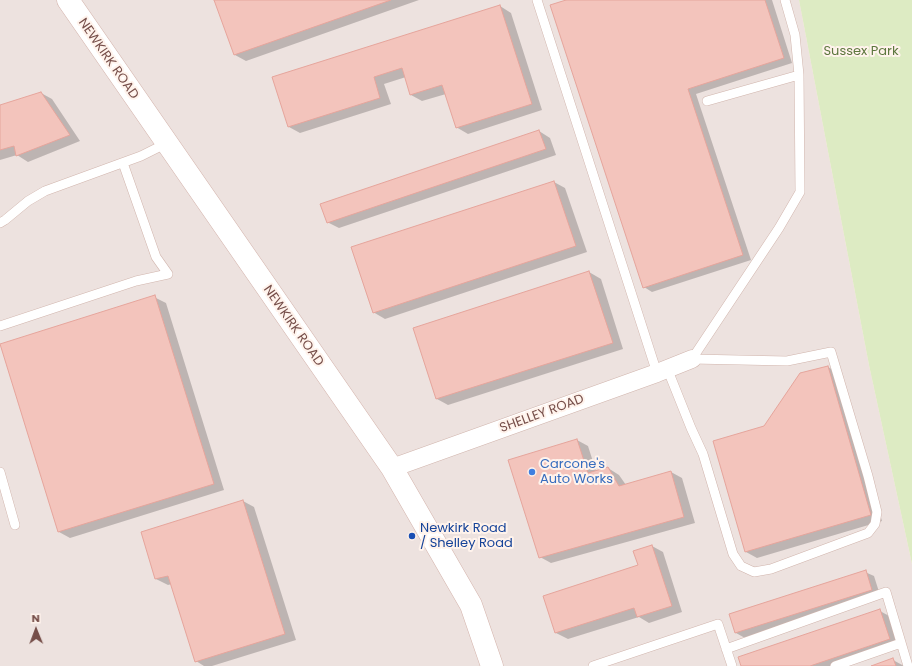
<!DOCTYPE html>
<style>
body{margin:0}
#map{position:relative;width:912px;height:666px;overflow:hidden;background:#fdeee5;font-family:Poppins,sans-serif}
canvas{display:block}
.north{position:absolute;left:16px;top:610px;width:40px;height:40px;-webkit-text-stroke:3px #fff3ec;paint-order:stroke;rotate:359deg;font-size:11px;font-weight:700;line-height:16px;text-align:center;color:#764e49}
.north::after{content:'';display:block;margin:auto;width:14px;height:18px;background:#764e49;clip-path:polygon(50% 0,100% 100%,50% 72%,0 100%)}
</style>
<div id="map">
<canvas width="912" height="666"></canvas>
<div class="north">N</div>
</div>
<script>
const c = document.querySelector('canvas').getContext('2d');
c.lineJoin = 'round';
function fillPath(path, color) { c.fillStyle = color; c.fill(path, 'evenodd'); }
const shape = rows => new Path2D(rows.map(r => 'M' + r).join(''));
function stroke(path, color, width, dash) { c.strokeStyle = color; c.lineWidth = width; c.lineCap = dash ? 'butt' : 'round'; c.setLineDash(dash || []); c.stroke(path); }
function drawText(font, color, halo, rows, align = 'center') {
  c.font = font + ' Poppins,sans-serif'; c.lineWidth = 4; c.setLineDash([]); c.textBaseline = 'middle'; c.strokeStyle = halo; c.fillStyle = color; for (const [text, x, y, turn = 0] of rows) {
    c.save(); c.translate(x, y); c.rotate((+turn || 0) * Math.PI / 180); c.textAlign = isNaN(turn) ? turn : align; if (halo) c.strokeText(text, 0, 0); c.fillText(text, 0, 0); c.restore();
  }
}
fillPath(shape([
 [0,0,799,0,869,365,912,564,912,666,0,666]
]), '#ede2df');
fillPath(shape([
 [799,0,912,0,912,564,869,365]
]), '#ddebc3');
fillPath(shape([
 [215,0,419,0,246,61,235,55],
 [570,0,772,0,792,63,696,94,751,260,652,292,644,287],
 [500,6,511,13,542,110,468,134,456,127,446,94,422,101,411,95,406,77,384,84,391,104,300,133,289,127,274,78],
 [41,93,52,99,80,141,28,162,17,155,0,160,0,106],
 [539,131,550,138,556,155,339,228,327,222],
 [554,182,565,188,587,252,385,319,373,312,352,248],
 [589,272,601,279,623,349,448,405,437,399,414,329],
 [154,297,166,303,224,490,70,538,59,532],
 [828,367,840,374,882,521,757,558,746,552,765,427],
 [577,440,588,446,596,471,608,468,619,475,626,485,671,472,682,478,695,523,551,563,540,557],
 [243,501,254,507,296,640,212,666,204,666,196,661,172,584,168,585,156,579],
 [652,546,663,552,682,612,649,623,639,617,568,639,556,633,545,596,639,566],
 [865,572,874,576,880,595,745,638,736,633,730,614],
 [880,611,891,617,900,646,839,666,742,666],
 [893,660,904,666,874,666]
]), '#0003');
const building = shape([
 [214,0,391,0,234,55,214,0],
 [566,0,765,0,784,58,688,89,743,255,643,288,550,5,566,0],
 [500,5,532,104,456,128,442,85,410,95,402,68,374,77,380,98,288,127,272,77,500,5],
 [41,92,70,135,16,156,14,146,0,150,0,105,41,92],
 [539,130,546,149,327,223,320,204,539,130],
 [554,181,576,246,373,313,351,247,554,181],
 [589,271,613,343,436,399,413,328,589,271],
 [155,295,214,484,58,532,0,344,155,295],
 [828,366,871,515,745,552,713,441,764,426,800,373,828,366],
 [577,439,588,473,608,467,619,486,671,471,684,517,539,558,508,460,577,439],
 [243,500,285,634,195,662,168,576,155,579,141,532,243,500],
 [652,545,672,606,637,617,634,608,555,633,543,596,638,565,633,551,652,545],
 [866,570,872,590,735,633,729,614,866,570],
 [880,609,890,639,810,666,741,666,738,657,880,609],
 [893,658,896,666,871,666,893,658]
]);
fillPath(building, '#f3c4bc');
stroke(building, '#e6a59c', 1);
const lane = shape([
 [537,0,657,373],
 [707,101,799,75],
 [0,223,5,220,28,201,45,191,141,156,167,143],
 [0,326,136,281,168,274,156,257,123,163],
 [692,359,779,228,800,192,799,75,795,35,785,0],
 [667,368,691,428,703,454,733,554,741,566,754,572,771,569,868,533,875,524,877,512,868,476,831,352,787,361,692,359],
 [0,472,15,525],
 [726,649,886,592,908,666],
 [593,666,718,624,732,666],
 [835,666,901,643]
]);
const street = shape([
 [392,468,657,373,692,359]
]);
const secondary = shape([
 [68,0,392,468,471,605,492,666]
]);
stroke(lane, '#d1b5ad', 10);
stroke(street, '#d1b5ad', 19);
stroke(secondary, '#d4b3ab', 23);
stroke(lane, '#fff', 9);
stroke(street, '#fff', 18);
stroke(secondary, '#fff', 22);
for (const [x, y, r, color] of [
 [532,472,4,"#3f7fe0"],
 [412,536,4,"#1a4fb4"]
]) { const dot = new Path2D(); dot.arc(x, y, r, 0, 2 * Math.PI); c.fillStyle = color; c.fill(dot); stroke(dot, '#fff3ec', 1.5); }
drawText('13px', '#5d773e', '#fff3ec', [
 ["Sussex Park",861,52]
]);
drawText('13px', '#764e49', '#fff3ec', [
 ["NEWKIRK ROAD",108,59,55],
 ["NEWKIRK ROAD",293,326,55],
 ["SHELLEY ROAD",542,414,-20]
]);
drawText('13px', '#366cbe', '#fff3ec', [
 ["Carcone's",540,465],
 ["Auto Works",540,480]
], 'left');
drawText('13px', '#164399', '#fff3ec', [
 ["Newkirk Road",420,529],
 ["/ Shelley Road",420,544]
], 'left');
</script>
